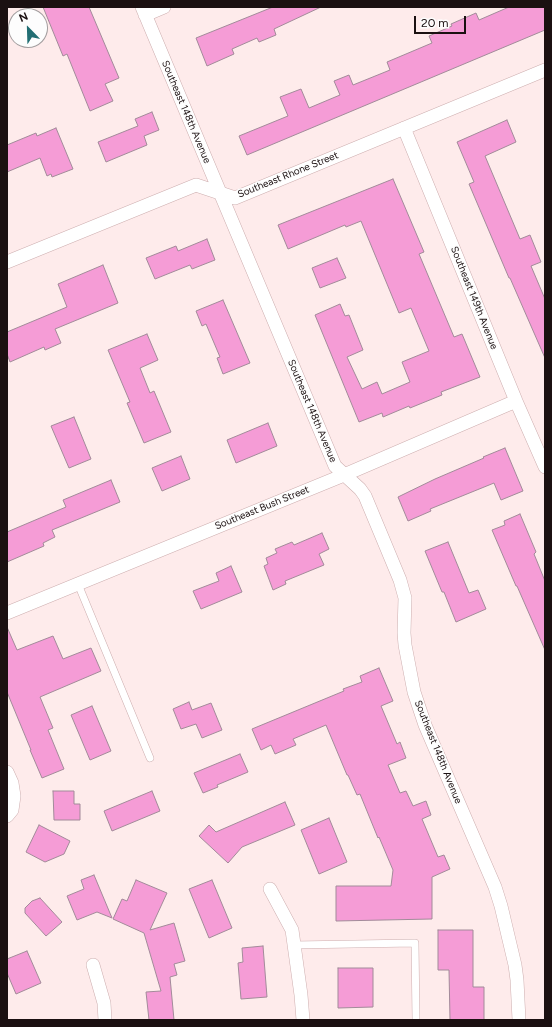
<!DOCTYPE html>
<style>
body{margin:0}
#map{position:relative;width:552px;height:1027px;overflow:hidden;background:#feebeb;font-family:Figtree,sans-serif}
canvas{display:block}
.frame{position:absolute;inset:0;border:8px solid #1b1011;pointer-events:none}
.north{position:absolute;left:8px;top:8px;width:40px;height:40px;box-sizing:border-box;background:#fdfdfd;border:1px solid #a39e9f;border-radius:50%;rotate:337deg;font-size:11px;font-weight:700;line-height:16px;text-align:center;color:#1b1011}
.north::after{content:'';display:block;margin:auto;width:14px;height:18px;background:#226e73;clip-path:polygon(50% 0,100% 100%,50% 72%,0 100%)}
.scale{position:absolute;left:414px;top:16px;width:52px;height:18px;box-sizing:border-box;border:2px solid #1b1011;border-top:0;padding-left:5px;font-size:12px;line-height:14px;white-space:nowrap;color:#1b1011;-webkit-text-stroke:3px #fdfdfd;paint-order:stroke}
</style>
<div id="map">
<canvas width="552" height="1027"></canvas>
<div class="frame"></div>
<div class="north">N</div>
<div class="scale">20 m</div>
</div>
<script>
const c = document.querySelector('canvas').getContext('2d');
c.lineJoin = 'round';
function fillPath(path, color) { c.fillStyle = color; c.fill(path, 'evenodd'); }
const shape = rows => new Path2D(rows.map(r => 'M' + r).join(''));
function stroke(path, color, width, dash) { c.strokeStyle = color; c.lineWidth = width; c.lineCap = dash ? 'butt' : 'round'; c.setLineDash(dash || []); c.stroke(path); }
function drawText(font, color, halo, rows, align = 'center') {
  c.font = font + ' Figtree,sans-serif'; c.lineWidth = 3; c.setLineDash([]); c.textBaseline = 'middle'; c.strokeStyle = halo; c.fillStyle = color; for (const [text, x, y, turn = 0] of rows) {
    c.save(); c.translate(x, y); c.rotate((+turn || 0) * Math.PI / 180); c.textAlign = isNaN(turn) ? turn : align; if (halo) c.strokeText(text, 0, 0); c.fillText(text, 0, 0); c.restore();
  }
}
const building = shape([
 [43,7,89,7,119,78,105,84,113,101,90,111,67,54,63,56,43,7],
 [273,7,321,7,274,29,276,35,259,42,257,38,232,49,234,54,207,66,196,38,273,7],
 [509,7,545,7,545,30,247,155,239,136,288,116,280,97,301,89,309,108,340,95,334,81,349,75,353,85,390,70,387,62,432,43,429,36,452,26,451,24,476,13,479,20,509,7],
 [152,112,159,130,144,136,147,145,106,162,98,142,138,126,135,119,152,112],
 [507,120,516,142,485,156,520,239,530,235,541,262,531,266,545,299,545,358,510,278,509,278,469,184,474,182,457,142,507,120],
 [56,128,73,169,52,177,51,174,47,176,40,158,7,172,7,145,36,133,37,136,56,128],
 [393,179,424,252,419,254,454,337,462,334,480,377,441,392,442,395,410,408,409,406,383,417,382,413,359,422,315,315,340,304,345,316,349,315,363,350,347,357,362,389,377,382,382,394,410,382,402,362,429,351,411,308,399,313,361,221,346,227,345,225,288,249,278,225,393,179],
 [207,239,215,260,192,269,190,265,155,279,146,258,176,246,178,251,207,239],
 [337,258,346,278,320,288,312,268,337,258],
 [103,265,118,303,55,329,61,343,45,350,44,347,10,362,7,354,7,332,67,307,58,284,103,265],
 [223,300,250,363,223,374,217,358,220,357,206,324,202,326,196,311,223,300],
 [147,334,158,360,140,368,150,393,154,391,171,432,144,443,127,403,130,402,108,350,147,334],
 [74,417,91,459,69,468,51,426,74,417],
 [268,423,277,446,236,463,227,440,268,423],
 [505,448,523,491,501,500,494,483,430,509,431,511,408,521,398,497,435,479,484,458,483,457,505,448],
 [181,456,190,479,162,491,152,468,181,456],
 [111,480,120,502,52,530,55,537,43,543,44,546,7,562,7,532,66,507,63,500,111,480],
 [520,514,536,552,534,554,545,581,545,650,517,586,516,586,492,530,505,525,504,521,520,514],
 [322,533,329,549,319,554,324,565,285,581,286,584,273,590,264,566,268,564,266,558,277,553,275,549,292,542,294,545,322,533],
 [448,542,469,593,478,590,486,609,456,622,444,592,442,592,425,551,448,542],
 [231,566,242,592,201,609,193,591,219,581,216,573,231,566],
 [7,627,17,650,53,636,63,659,91,648,101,671,40,697,53,728,48,730,64,769,42,778,30,750,31,750,7,692,7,627],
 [379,668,393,701,381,706,397,744,400,742,406,758,388,765,400,793,406,791,413,806,426,801,431,815,422,819,438,857,444,855,450,869,432,877,432,919,336,921,336,886,391,886,393,870,379,837,378,838,360,794,357,795,348,775,347,775,326,725,293,739,296,745,275,754,271,745,261,750,252,729,344,691,343,689,362,682,360,676,379,668],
 [189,702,192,710,211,703,222,730,202,738,196,724,181,729,173,709,189,702],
 [92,706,111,751,90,760,71,715,92,706],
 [240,754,248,772,217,785,218,787,203,793,194,773,240,754],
 [53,791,74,791,74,804,80,804,80,820,54,820,53,791],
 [152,791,160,811,112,831,104,811,152,791],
 [285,802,295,825,242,847,228,863,199,836,209,825,216,832,285,802],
 [329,818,347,862,319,874,301,830,329,818],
 [39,825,70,841,64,854,45,862,26,852,39,825],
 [94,875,112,918,97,912,77,920,67,896,84,889,81,880,94,875],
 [136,880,167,893,150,930,174,923,185,961,174,964,177,975,170,977,174,1020,149,1020,146,992,161,991,144,933,113,919,122,899,127,901,136,880],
 [212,880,232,928,209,938,189,889,212,880],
 [40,898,62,922,46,936,25,913,25,908,32,901,40,898],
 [438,930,473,930,473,987,484,987,484,1020,450,1020,449,970,438,970,438,930],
 [263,946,267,997,241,999,238,963,243,962,242,948,263,946],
 [27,951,41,983,16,994,7,973,7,959,27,951],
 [338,968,373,968,373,1007,338,1008,338,968]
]);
fillPath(building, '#f59cd6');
stroke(building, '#a28a99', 1);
const lane = shape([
 [78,584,150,758],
 [294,945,415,943,416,1020]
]);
const street = shape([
 [142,7,335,466,360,489,365,496,400,580,405,598,404,633,405,645,414,692,425,725,495,887,501,906,515,965,517,980,519,1020],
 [145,15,164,7],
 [404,128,516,401,545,467],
 [7,262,196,185,235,198,545,70],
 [7,613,344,475,516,401],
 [7,772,12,783,14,796,12,810,7,816],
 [270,889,292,930,301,995,303,1020],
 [93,965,104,1003,105,1020]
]);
stroke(lane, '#cdaeaf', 8);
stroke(street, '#cdaeaf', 14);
stroke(lane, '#fff', 7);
stroke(street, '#fff', 13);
drawText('10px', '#1b1011', '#fdfdfd', [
 ["Southeast 148th Avenue",186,112,67],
 ["Southeast Rhone Street",288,175,-22],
 ["Southeast 149th Avenue",474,298,68],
 ["Southeast 148th Avenue",312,411,67],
 ["Southeast Bush Street",262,508,-22],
 ["Southeast 148th Avenue",438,752,68]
]);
</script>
